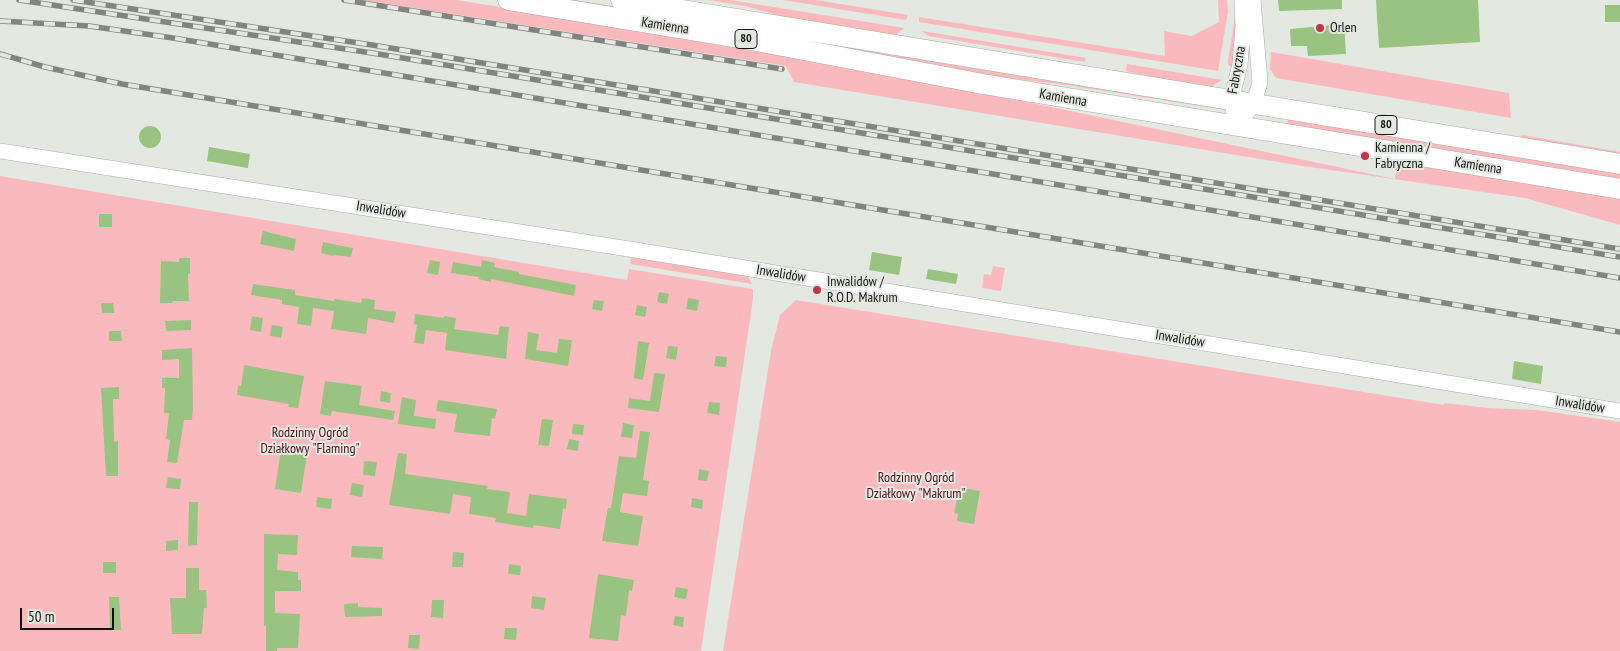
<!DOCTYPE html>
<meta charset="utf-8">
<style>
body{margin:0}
#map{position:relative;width:1620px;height:651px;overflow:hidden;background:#e3e8e1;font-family:"PT Sans Narrow",sans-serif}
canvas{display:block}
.scale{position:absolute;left:20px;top:608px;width:94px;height:22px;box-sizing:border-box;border:2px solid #121411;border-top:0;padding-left:6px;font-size:15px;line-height:18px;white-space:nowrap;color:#121411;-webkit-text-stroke:4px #e3e8e1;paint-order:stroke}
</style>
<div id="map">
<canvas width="1620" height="651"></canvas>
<div class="scale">50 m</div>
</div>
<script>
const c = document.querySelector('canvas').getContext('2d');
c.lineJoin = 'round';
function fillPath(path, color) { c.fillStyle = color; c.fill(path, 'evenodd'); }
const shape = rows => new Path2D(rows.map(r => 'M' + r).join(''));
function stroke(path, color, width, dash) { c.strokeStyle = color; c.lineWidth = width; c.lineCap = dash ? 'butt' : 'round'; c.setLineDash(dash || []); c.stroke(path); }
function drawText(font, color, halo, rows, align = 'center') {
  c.font = font + ' "PT Sans Narrow",sans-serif'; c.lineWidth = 4; c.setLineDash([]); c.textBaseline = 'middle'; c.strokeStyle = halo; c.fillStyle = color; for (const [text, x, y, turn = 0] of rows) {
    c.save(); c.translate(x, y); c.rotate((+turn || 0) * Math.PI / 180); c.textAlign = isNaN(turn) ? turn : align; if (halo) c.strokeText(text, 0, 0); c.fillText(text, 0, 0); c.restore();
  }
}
fillPath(shape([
 [363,0,457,0,851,65,1395,179,1397,165,1424,164,1620,196,1620,225,1525,198,1303,166,794,82,786,66],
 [547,0,575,0,1227,105,1226,108,1219,109,1060,84,988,76],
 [708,0,730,0,904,28,896,35,802,22,745,6],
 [783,0,816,0,908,15,906,20],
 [1218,0,1227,0,1228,12,1218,71,919,22,919,17,1165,56,1164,31,1192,36,1219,22],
 [1235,17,1237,17,1234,56,1232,67,1228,65,1228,60],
 [922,31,1086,58,1085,62,929,36],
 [1271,52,1509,93,1511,118,1276,78,1270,69],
 [1127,64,1222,80,1212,86,1202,87,1195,87,1126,71],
 [1288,116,1620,171,1620,183,1287,128],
 [1522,135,1620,152,1620,156,1520,139],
 [0,176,627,280,629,269,753,289,753,299,701,651,0,651],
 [634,258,738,274,748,277,752,284,630,264,631,259],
 [993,266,1005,268,1001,291,982,288,984,274,991,275],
 [796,300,1444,405,1444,403,1488,408,1537,410,1620,422,1620,651,723,651,771,351,780,315]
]), '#fababd');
fillPath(shape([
 [1278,0,1342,0,1342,9,1279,11],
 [1376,0,1478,0,1480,42,1379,48],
 [1605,5,1620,5,1620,22,1605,22],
 [1344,24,1346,54,1308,56,1307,46,1291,46,1290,29],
 '139 137a11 11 0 1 1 22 0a11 11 0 1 1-22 0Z',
 [209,147,250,154,248,168,207,161],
 [99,214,112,214,112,227,99,227],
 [263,231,296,239,294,251,260,244],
 [323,242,353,248,351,257,334,255,333,256,321,253],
 [872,252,902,257,899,275,869,270],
 [179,258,190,258,190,274,188,274,189,301,173,301,172,303,160,303,161,261,179,262],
 [430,260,440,262,438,275,427,273],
 [482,260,495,263,494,267,519,272,519,274,576,285,574,296,491,279,491,282,478,279,479,277,451,273,453,262,481,267],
 [928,269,958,274,956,284,926,279],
 [253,284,295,290,295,295,334,301,334,299,361,303,362,298,375,300,374,309,396,312,394,323,368,318,366,334,331,329,334,311,313,308,311,326,297,324,299,307,282,304,282,300,251,295],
 [659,292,669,294,667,304,657,302],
 [688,298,699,300,697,311,686,309],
 [594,300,604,301,602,311,592,309],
 [101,303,113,303,114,313,102,313],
 [637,305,647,307,645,317,635,315],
 [415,314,444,318,444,316,456,318,454,329,498,335,500,326,509,327,506,359,445,350,447,333,426,330,424,344,414,343,417,325,414,324],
 [252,316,263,318,261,332,250,330],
 [191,320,191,330,166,331,165,321],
 [272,325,283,327,281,338,270,336],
 [109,331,121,331,122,341,109,341],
 [528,332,539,334,536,350,557,353,559,339,572,340,568,366,525,359],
 [638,341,649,343,643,380,634,378],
 [668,346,678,347,676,360,666,358],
 [192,348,193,407,192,420,184,420,177,463,167,462,170,440,166,439,169,413,164,413,165,388,162,388,162,378,179,378,179,359,162,360,162,350],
 [716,356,727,357,726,367,714,366],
 [1514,361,1543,366,1541,384,1512,379],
 [244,365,304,376,298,408,288,407,289,404,237,395,238,386,241,386],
 [654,373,665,374,659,412,628,408,629,398,650,401],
 [325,381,362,386,359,405,395,411,393,420,332,411,331,416,320,414],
 [119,387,119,399,113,399,114,442,118,441,118,476,106,476,101,388],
 [381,391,391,393,390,403,380,401],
 [402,397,416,400,414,416,436,419,435,429,398,424],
 [438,400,497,409,495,419,492,418,490,436,454,432,457,414,436,411],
 [709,402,720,403,719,415,707,413],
 [542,419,553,420,549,446,538,445],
 [623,423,634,425,632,438,621,437],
 [573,424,584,425,583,435,572,434],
 [640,431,650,432,643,480,649,481,647,496,623,493,620,512,643,516,638,546,602,541,608,508,611,508,619,456,636,458],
 [569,439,579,441,578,451,567,449],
 [282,443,308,447,301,493,275,489],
 [398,453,407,454,405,474,488,486,487,489,510,492,507,513,526,516,529,494,567,499,566,509,563,508,560,529,534,525,533,528,495,522,496,518,469,514,471,497,453,494,450,514,389,505],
 [364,461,377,462,375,476,363,475],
 [699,469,709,471,707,481,698,480],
 [168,477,181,479,180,489,166,488],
 [352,483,364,485,362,497,350,495],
 [963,488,980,491,974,524,957,521,958,514,954,513,958,494,962,494],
 [317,497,332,499,331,509,316,507],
 [692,498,703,500,702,509,691,507],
 [189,502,198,502,197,545,188,546],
 [264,534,298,535,297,555,278,554,277,570,298,572,298,580,301,580,301,591,275,591,275,613,300,614,298,648,277,648,277,651,266,651,266,626,264,626],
 [178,540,178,550,166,551,166,541],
 [352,546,383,547,382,559,351,557],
 [453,552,464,553,463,567,452,567],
 [103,562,116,562,116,573,103,573],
 [509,564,521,566,520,575,508,574],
 [186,568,199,568,199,590,206,590,207,608,204,608,202,634,172,634,170,598,186,598],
 [598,574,634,580,632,591,629,590,626,616,621,615,618,641,589,638],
 [676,587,688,589,686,599,674,597],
 [532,596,546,598,544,610,531,608],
 [109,597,119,597,121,630,110,630],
 [432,600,444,600,443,618,431,617],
 [358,603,358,607,382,608,382,616,345,617,344,604],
 [675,616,684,617,683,627,673,625],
 [505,628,517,628,516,640,504,639],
 [409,635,420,635,419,649,408,648]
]), '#98c381');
const minor = shape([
 [1237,126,1254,103,1260,82,1253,0],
 [1237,126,1231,101,1240,64,1243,26,1242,0],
 [0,151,629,249,1620,411]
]);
const major = shape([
 [508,0,751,40,983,84,1620,189],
 [621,0,1620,164]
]);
stroke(minor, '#a8ada6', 16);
stroke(major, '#a8ada6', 21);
stroke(minor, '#fff', 15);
stroke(major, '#fff', 20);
const rail = shape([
 [19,0,372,53,1620,257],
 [73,0,372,45,1620,249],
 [344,0,782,69],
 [0,21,89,26,173,38,1620,278],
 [0,54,45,67,122,84,1620,332]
]);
stroke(rail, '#81847f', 5.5);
stroke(rail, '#e3e8e1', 4, [11]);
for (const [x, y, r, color] of [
 [1320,28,5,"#c3334e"],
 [1365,156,5,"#c3334e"],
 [817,290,5,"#c3334e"]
]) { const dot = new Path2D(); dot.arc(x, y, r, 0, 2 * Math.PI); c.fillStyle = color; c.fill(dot); stroke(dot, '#e3e8e1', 2); }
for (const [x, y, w] of [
 [746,39,22],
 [1386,125,22]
]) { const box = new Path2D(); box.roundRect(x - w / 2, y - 9.5, w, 19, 4); c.fillStyle = '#e3e8e1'; c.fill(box); stroke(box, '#121411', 1); }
drawText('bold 12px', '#121411', null, [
 ["80",746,39],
 ["80",1386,125]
]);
drawText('14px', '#121411', '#e3e8e1', [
 ["Kamienna",665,26,9],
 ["Fabryczna",1237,70,-80],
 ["Kamienna",1063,98,10],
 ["Kamienna",1478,166,9],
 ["Inwalidów",381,210,9],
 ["Inwalidów",781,274,9],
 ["Inwalidów",1180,339,9],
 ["Inwalidów",1580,405,9]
]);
drawText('14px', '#121411', '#e3e8e1', [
 ["Orlen",1330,28],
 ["Kamienna /",1375,148],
 ["Fabryczna",1375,164],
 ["Inwalidów /",827,282],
 ["R.O.D. Makrum",827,298]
], 'left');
drawText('14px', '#570c1c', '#e3e8e1', [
 ["Rodzinny Ogród",310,433],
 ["Działkowy \"Flaming\"",310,449],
 ["Rodzinny Ogród",916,478],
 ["Działkowy \"Makrum\"",916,494]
]);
</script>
